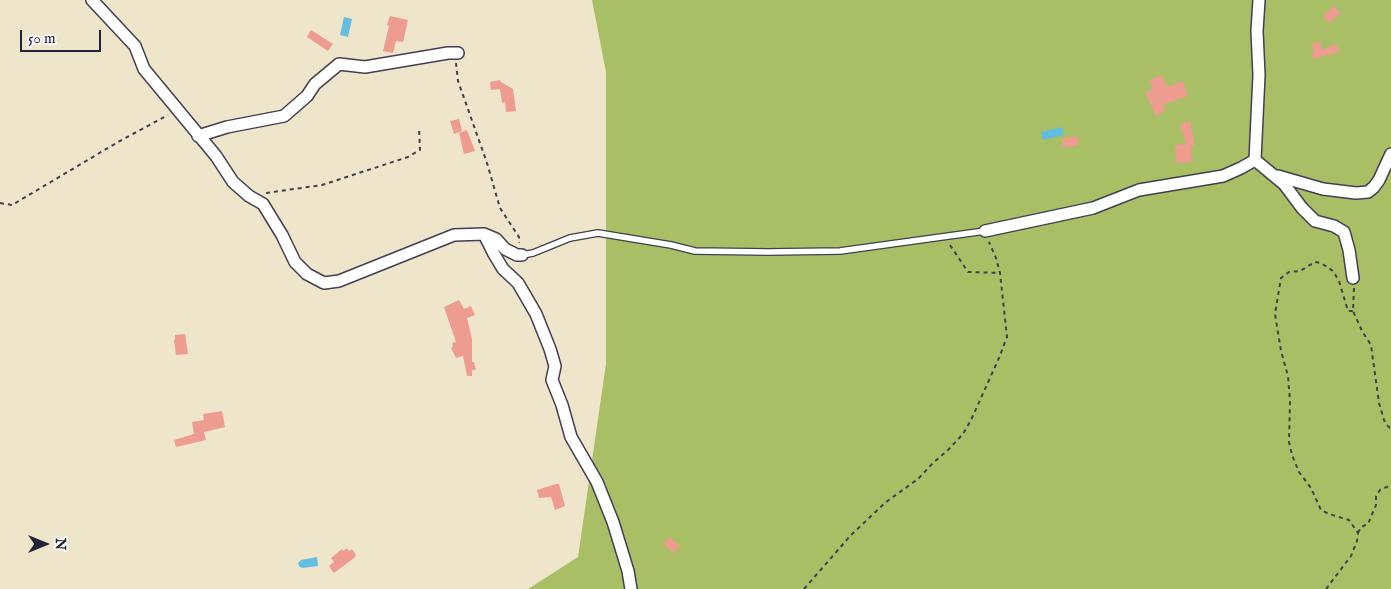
<!DOCTYPE html>
<style>
body{margin:0}
#map{position:relative;width:1391px;height:589px;overflow:hidden;background:#eee5cb;font-family:"IM FELL English",serif}
canvas{display:block}
.north{position:absolute;left:20px;top:519px;width:50px;height:50px;-webkit-text-stroke:4px #f6f6f2;paint-order:stroke;rotate:90deg;font-size:14px;font-weight:700;line-height:20px;text-align:center;color:#22223b}
.north::after{content:'';display:block;margin:auto;width:18px;height:22px;background:#22223b;clip-path:polygon(50% 0,100% 100%,50% 72%,0 100%)}
.scale{position:absolute;left:20px;top:30px;width:81px;height:22px;box-sizing:border-box;border:2px solid #22223b;border-top:0;padding-left:6px;font-size:15px;line-height:18px;white-space:nowrap;color:#22223b;-webkit-text-stroke:4px #f6f6f2;paint-order:stroke}
</style>
<div id="map">
<canvas width="1391" height="589"></canvas>
<div class="north">N</div>
<div class="scale">50 m</div>
</div>
<script>
const c = document.querySelector('canvas').getContext('2d');
c.lineJoin = 'round';
function fillPath(path, color) { c.fillStyle = color; c.fill(path, 'evenodd'); }
const shape = rows => new Path2D(rows.map(r => 'M' + r).join(''));
function stroke(path, color, width, dash) { c.strokeStyle = color; c.lineWidth = width; c.lineCap = dash ? 'butt' : 'round'; c.setLineDash(dash || []); c.stroke(path); }
fillPath(shape([
 [592,0,1391,0,1391,589,528,589,578,557,606,364,606,72]
]), '#a8bf65');
fillPath(shape([
 [344,17,352,19,348,37,340,35],
 [1062,127,1064,135,1043,140,1041,132],
 [317,557,318,566,302,568,299,566,298,563,301,560]
]), '#63bee1');
fillPath(shape([
 [1333,6,1341,13,1329,23,1323,16],
 [390,16,408,20,403,42,396,41,393,53,383,51,389,26,387,25],
 [311,30,333,44,328,51,307,37],
 [1320,42,1322,50,1336,44,1340,52,1313,59,1312,54,1314,53,1311,44],
 [1162,75,1167,87,1183,81,1188,96,1163,105,1165,111,1156,116,1145,92,1153,89,1149,80],
 [500,80,501,82,513,89,516,111,506,112,505,102,502,103,500,89,491,90,490,82],
 [459,119,462,131,454,134,450,121],
 [1190,121,1195,146,1191,146,1192,162,1176,163,1175,145,1186,144,1180,124],
 [467,130,475,151,464,154,459,133],
 [1077,136,1079,145,1063,148,1062,139],
 [459,300,464,309,471,306,475,315,467,318,472,339,472,362,474,362,476,370,472,370,472,376,467,376,463,356,456,358,451,348,453,347,452,343,456,342,444,307],
 [185,334,188,354,176,355,174,340,175,339,175,335],
 [222,411,225,427,204,432,206,440,176,447,174,440,194,434,192,422,204,420,203,414],
 [556,484,559,484,565,506,555,510,551,497,539,498,537,490],
 [669,537,680,546,674,553,663,544],
 [347,548,349,551,352,549,356,555,354,558,334,573,329,566,334,562,331,558,342,549,343,551]
]), '#ed9c8f');
const lane = shape([
 [522,255,533,253,570,238,598,233,671,245,695,251,768,252,840,251,985,231]
]);
const street = shape([
 [92,0,135,46,144,69,216,156,233,182,249,196,263,204,282,235,295,262,307,274,324,283,339,281,454,235,484,234,496,239,505,249,517,255,522,255],
 [1259,0,1257,31,1259,75,1255,160,1284,184,1302,208,1315,221,1334,226,1344,232,1349,250,1353,278],
 [198,136,227,127,284,116,307,96,315,84,339,64,365,67,448,53,458,53],
 [1278,176,1323,189,1356,193,1368,192,1374,187,1379,180,1391,154],
 [985,231,1093,208,1139,190,1223,176,1241,168,1255,160],
 [484,234,494,254,503,269,518,283,536,314,550,349,555,366,552,380,562,405,571,437,597,482,613,522,628,571,631,589]
]);
stroke(lane, '#413f51', 8);
stroke(street, '#413f51', 14);
stroke(shape([
 [456,63,458,81,487,163,500,208,519,237,519,243],
 [266,193,322,185,408,157,420,150,419,128],
 [0,203,12,205,118,142,168,115],
 [950,245,968,272,1000,273],
 [1354,288,1353,311,1362,331,1371,345,1379,403,1385,423,1391,429],
 [1358,533,1361,527,1368,524,1376,505,1376,496,1380,490,1391,485],
 [804,589,851,535,886,502,918,479,933,463,948,450,963,434,971,420,999,358,1007,337,1000,273,996,258,989,242],
 [1326,589,1351,556,1357,541,1358,533,1349,520,1329,514,1321,510,1311,488,1299,472,1292,455,1289,442,1290,401,1288,376,1281,351,1275,314,1281,278,1289,272,1300,271,1315,262,1321,263,1333,271,1339,281,1348,311,1353,311]
]), '#413f51', 2, [4, 4]);
stroke(lane, '#fff', 5.5);
stroke(street, '#fff', 11);
</script>
